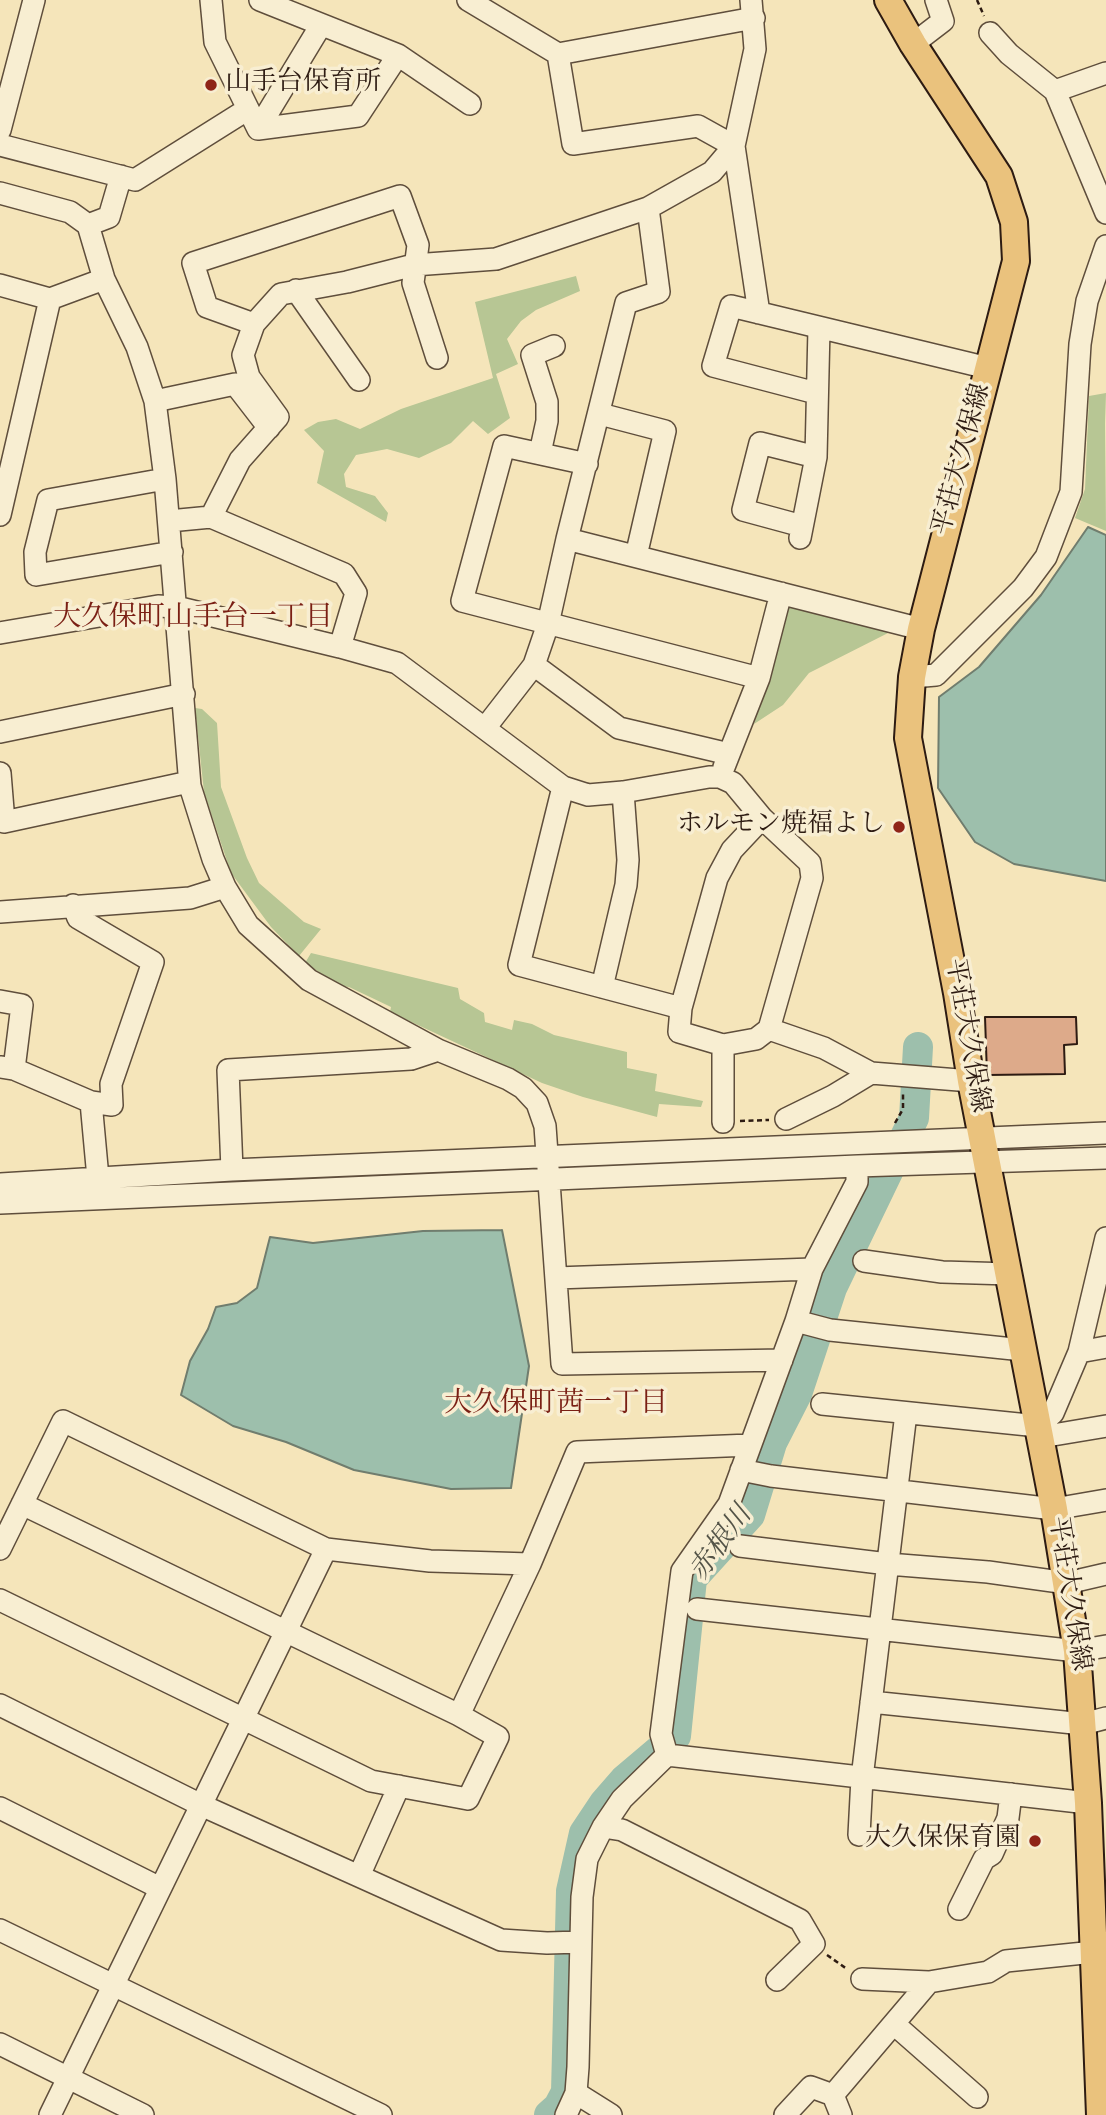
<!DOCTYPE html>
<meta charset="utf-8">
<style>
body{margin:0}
canvas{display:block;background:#f5e5ba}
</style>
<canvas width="1106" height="2115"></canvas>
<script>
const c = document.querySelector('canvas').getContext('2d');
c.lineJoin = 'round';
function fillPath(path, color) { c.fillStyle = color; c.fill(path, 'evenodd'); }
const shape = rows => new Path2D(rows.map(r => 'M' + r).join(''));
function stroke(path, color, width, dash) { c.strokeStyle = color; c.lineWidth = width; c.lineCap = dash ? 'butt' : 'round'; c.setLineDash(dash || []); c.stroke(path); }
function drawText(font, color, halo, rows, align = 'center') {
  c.font = font + ' "Sorts Mill Goudy","Noto Serif JP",serif'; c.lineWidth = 7; c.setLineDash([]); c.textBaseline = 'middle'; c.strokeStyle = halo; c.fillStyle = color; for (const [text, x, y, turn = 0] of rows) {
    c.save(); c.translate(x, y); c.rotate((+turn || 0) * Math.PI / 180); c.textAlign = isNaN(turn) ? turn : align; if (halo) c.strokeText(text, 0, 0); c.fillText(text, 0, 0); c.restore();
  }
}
fillPath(shape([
 [576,276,580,291,536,310,521,321,507,339,518,364,496,374,510,418,488,434,473,421,451,443,419,458,387,449,356,455,344,474,346,487,375,496,388,513,386,522,317,483,324,451,304,430,318,422,336,419,360,429,401,409,493,378,475,302],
 [1106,393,1105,423,1106,531,1075,518,1085,489,1089,396],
 [791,604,892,631,809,673,783,705,754,724,784,610],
 [195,708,202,709,217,723,221,787,247,858,259,883,304,922,321,929,299,956,271,927,231,873,204,792],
 [311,953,458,988,460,999,484,1013,485,1022,512,1030,514,1020,532,1024,554,1035,627,1052,627,1068,657,1074,655,1091,703,1101,701,1107,659,1104,657,1117,583,1097,542,1083,390,1012,391,1007,349,987,340,986,305,963]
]), '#b7c694');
const water = shape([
 [1088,527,1106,535,1106,881,1014,864,975,842,938,788,939,697,979,667,1041,595,1088,527],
 [502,1230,529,1366,511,1488,451,1489,354,1470,286,1442,233,1426,181,1395,190,1361,208,1329,216,1307,237,1303,257,1288,270,1237,313,1243,423,1231,502,1230]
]);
fillPath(water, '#9dbfac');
stroke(water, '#707d6e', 2);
stroke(shape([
 [549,2115,558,2107,566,2092,571,1891,584,1833,604,1803,624,1780,676,1736,692,1579,750,1515,772,1443,797,1394,832,1288,914,1118,918,1047]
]), '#9dbfac', 30);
const building = shape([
 [985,1017,1076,1017,1077,1044,1064,1045,1065,1074,987,1075,985,1017]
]);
fillPath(building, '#ddaa8a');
stroke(building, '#2d1b12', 2);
const minor = shape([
 [211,0,215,42,258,129,358,116,398,55],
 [260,0,398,55,470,104],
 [468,0,558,54,754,18],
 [990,33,1009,54,1055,91,1106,73],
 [913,44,943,21,936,0],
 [558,54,573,144,698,126,734,146,755,49,751,0],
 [1055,91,1106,213],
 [258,129,321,25],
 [0,130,34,0],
 [0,145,135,180,248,109],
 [734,146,759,313],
 [0,193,70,212,88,225,104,279,137,347,155,401,165,479,190,786,213,859,225,887,248,925,309,980,438,1050,508,1079,523,1088,537,1103,545,1126,562,1364,782,1360],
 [88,225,109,217,121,176],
 [0,285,50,299,104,279],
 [296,290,359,380],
 [254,324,207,307,193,263,400,196,418,245,413,283,437,358],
 [816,393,713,366,731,306,988,368],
 [155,401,235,384,269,428],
 [600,414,665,431,636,556],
 [540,453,547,421,547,402,532,355,554,346],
 [587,464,504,446,462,601,759,678],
 [165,479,48,500,35,552,36,575,172,552],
 [0,515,50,299],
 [211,517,240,460,278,417,249,377,243,355,254,324,281,294,347,282,414,265,496,259,648,208,712,172,734,146],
 [169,521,211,517,344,574,356,593,340,647],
 [802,526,743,510,760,443,816,457],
 [800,538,816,457,819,328],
 [567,539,626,303,659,292,648,208],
 [0,633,158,606,176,607,340,647,397,663,563,787,588,795,623,792,709,777,720,777,733,783,762,818,810,863,812,878,769,1029,756,1039,723,1045,723,1122],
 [534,665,619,728,729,754],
 [912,677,936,675,1023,588,1046,557,1071,492,1080,344,1087,301,1106,246],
 [485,728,534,665,548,624,567,539,921,629],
 [0,732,184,694],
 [724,767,759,678,781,593],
 [0,773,4,822,189,782],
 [563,787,519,965,681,1008],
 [0,912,190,898,225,887],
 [602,987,626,885,628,860,623,792],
 [0,1001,22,1005,14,1069],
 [769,1029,824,1048,871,1073],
 [723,1045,679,1032,681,1008,717,878,732,850,762,818],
 [0,1067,14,1069,91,1102,112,1105,111,1084,153,962,78,918,73,905],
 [91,1102,98,1178],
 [786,1119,833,1096,871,1073,971,1081],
 [232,1170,228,1070,411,1059,438,1050],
 [0,1184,232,1170,1106,1133],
 [0,1203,857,1166,1106,1158],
 [864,1261,942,1272,1010,1274],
 [556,1278,812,1269],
 [796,1321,830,1330,1023,1350],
 [1079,1352,1106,1347],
 [822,1404,1038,1426,1053,1413,1079,1352,1106,1238],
 [1041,1437,1106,1426],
 [741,1470,771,1476,1054,1509,1106,1500],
 [22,1504,459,1715],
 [740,1546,888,1564,988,1572,1067,1583,1106,1574],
 [0,1549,63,1421,326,1549,430,1561,530,1564,577,1452,750,1445],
 [0,1600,371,1781,468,1799,498,1737,459,1715,530,1564],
 [697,1609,1077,1651,1106,1646],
 [871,1702,1083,1724,1106,1718],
 [0,1705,201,1805,501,1940,547,1943,581,1942],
 [667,1755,661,1734,682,1571,729,1504,796,1321,812,1269,857,1182,857,1166],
 [0,1808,160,1888],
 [603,1827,622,1830,800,1920,814,1944,777,1980],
 [859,1835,862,1778,906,1413],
 [359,1876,399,1786],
 [959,1909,984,1859,992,1854,1008,1818,1011,1794],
 [0,1930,381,2115],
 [862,1979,929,1982],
 [894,2024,977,2097],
 [0,2044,143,2115],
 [576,2093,611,2115],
 [833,2095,841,2115],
 [50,2115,326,1549],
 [566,2115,576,2093,578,2067,582,1897,587,1859,603,1827,622,1799,667,1755,1088,1803],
 [785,2115,811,2087,833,2095,929,1982,988,1972,1006,1961,1094,1952]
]);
const major = shape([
 [888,0,913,44,999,176,1014,222,1016,261,921,629,912,677,908,738,957,993,971,1081,1054,1509,1077,1651,1088,1803,1100,2115]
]);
stroke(minor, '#5f4e3c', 24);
stroke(major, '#2d1b12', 30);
stroke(shape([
 [977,0,984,16],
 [740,1121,769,1120],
 [895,1123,903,1109,903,1093],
 [827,1955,847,1969]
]), '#2d1b12', 2.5, [5, 3.5]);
stroke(minor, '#f8eed2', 21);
stroke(major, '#eac27d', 26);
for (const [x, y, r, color] of [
 [211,85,7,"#8f2418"],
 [899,827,7,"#8f2418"],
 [1035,1841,7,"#8f2418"]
]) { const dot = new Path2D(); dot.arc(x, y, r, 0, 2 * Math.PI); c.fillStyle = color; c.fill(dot); stroke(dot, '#f8eed2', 2.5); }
drawText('26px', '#2d1b12', '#f8eed2', [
 ["山手台保育所",225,85,"left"],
 ["ホルモン焼福よし",885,827],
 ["大久保保育園",1021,1841]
], 'right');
drawText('26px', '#2d1b12', '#f8eed2', [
 ["平荘大久保線",964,460,-75],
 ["平荘大久保線",965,1036,80],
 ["平荘大久保線",1067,1594,81]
]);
drawText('28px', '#7a1f14', '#f8eed2', [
 ["大久保町山手台一丁目",193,620],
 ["大久保町茜一丁目",556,1406]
]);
drawText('italic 28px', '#545448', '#f8eed2', [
 ["赤根川",723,1545,-54]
]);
</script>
